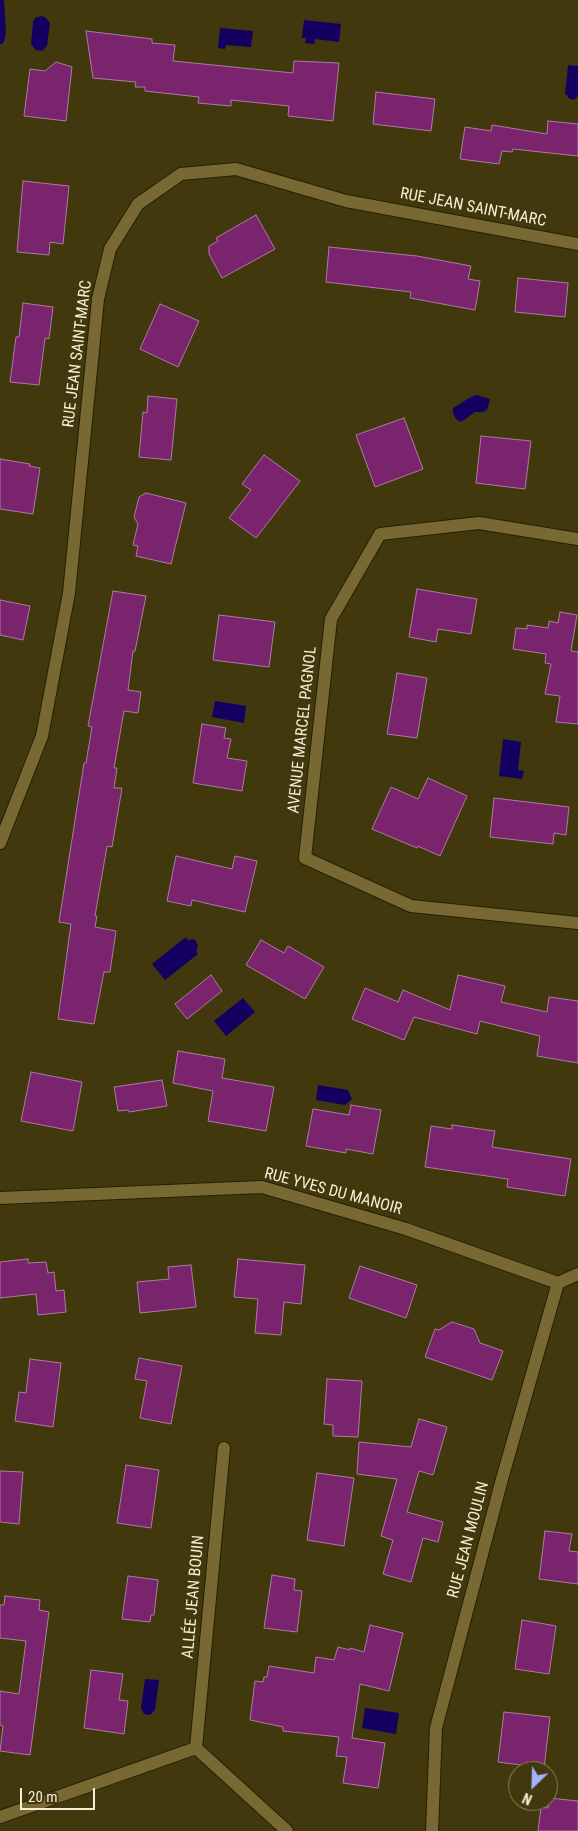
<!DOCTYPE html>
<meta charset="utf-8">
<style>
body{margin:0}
#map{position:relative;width:578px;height:1831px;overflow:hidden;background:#42380e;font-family:"Roboto Condensed",sans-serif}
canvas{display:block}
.north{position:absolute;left:508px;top:1761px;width:50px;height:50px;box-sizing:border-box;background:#42380e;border:1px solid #8a815c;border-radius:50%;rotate:204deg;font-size:14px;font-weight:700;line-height:20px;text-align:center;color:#f6eed2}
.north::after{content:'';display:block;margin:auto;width:18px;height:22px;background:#a2b2fd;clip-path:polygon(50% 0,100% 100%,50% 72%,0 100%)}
.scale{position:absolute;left:20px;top:1788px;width:75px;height:22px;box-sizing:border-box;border:2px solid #f6eed2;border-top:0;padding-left:6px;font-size:15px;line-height:18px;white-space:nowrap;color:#f6eed2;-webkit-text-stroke:4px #42380e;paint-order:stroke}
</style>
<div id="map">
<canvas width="578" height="1831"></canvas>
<div class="north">N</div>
<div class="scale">20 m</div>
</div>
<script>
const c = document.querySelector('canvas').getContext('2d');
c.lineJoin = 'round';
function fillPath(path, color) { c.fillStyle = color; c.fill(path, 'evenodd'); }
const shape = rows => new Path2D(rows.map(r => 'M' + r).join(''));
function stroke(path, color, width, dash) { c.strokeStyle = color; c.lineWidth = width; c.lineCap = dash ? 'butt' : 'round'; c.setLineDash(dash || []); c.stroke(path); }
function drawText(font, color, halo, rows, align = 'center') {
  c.font = font + ' "Roboto Condensed",sans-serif'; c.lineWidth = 4; c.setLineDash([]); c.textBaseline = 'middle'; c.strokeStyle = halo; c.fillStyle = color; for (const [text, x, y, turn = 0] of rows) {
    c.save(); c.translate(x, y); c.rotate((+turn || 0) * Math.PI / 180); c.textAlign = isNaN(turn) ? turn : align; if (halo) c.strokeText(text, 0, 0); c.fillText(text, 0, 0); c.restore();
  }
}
fillPath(shape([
 [41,16,45,17,50,23,47,46,42,51,36,50,31,44,33,22,35,18],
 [304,20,341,24,339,42,315,39,314,44,305,43,306,38,302,38],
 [220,28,253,31,251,47,226,45,225,49,218,48],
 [568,65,578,66,578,96,574,100,568,98,567,95,565,94],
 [477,395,490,399,487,410,483,412,475,412,461,422,456,419,453,413,453,408,471,397],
 [215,701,246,706,244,723,212,717],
 [503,739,521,742,518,770,524,771,522,779,499,776],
 [186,937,188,940,193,939,196,941,198,946,196,951,198,954,165,980,152,964],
 [243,998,255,1012,226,1036,214,1021],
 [318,1085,348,1090,352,1099,345,1105,316,1100],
 [145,1679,159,1680,155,1710,150,1715,144,1714,141,1708],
 [365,1708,399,1713,396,1734,362,1728]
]), '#130060');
stroke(shape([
 [0,2,2,32,0,40]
]), '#130060', 8);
const building = shape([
 [86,31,152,39,152,43,175,45,173,61,293,73,294,61,339,63,333,121,288,116,289,106,231,100,231,106,198,103,199,97,145,91,145,87,135,87,136,82,93,78,86,31],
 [56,62,72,67,66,121,24,116,30,69,45,71,56,62],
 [376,92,435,99,431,131,373,124,376,92],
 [548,121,578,124,578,156,513,149,512,152,502,151,499,164,460,159,465,127,491,131,492,125,547,134,548,121],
 [23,181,69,186,63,244,50,242,49,255,17,252,23,181],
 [256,215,275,249,222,278,209,254,209,246,218,241,216,238,256,215],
 [329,247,417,256,471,266,468,279,480,281,475,310,410,298,411,292,326,282,329,247],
 [518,278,568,283,565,317,515,312,518,278],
 [23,303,53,307,49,339,45,338,39,385,10,382,16,337,19,337,23,303],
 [160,304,199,321,178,367,140,349,160,304],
 [148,396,177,399,171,460,139,457,143,412,147,413,148,396],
 [404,418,423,469,375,487,356,435,404,418],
 [481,436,531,441,525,489,476,483,481,436],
 [264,455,300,481,256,538,229,518,251,490,242,484,264,455],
 [0,459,30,464,29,466,40,468,33,514,0,509,0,459],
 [146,493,186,503,171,564,136,556,138,546,133,545,138,524,134,517,139,497,146,493],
 [417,589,477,599,471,634,438,629,436,642,409,637,417,589],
 [113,591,146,596,135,651,133,651,128,690,141,692,138,713,124,711,114,768,117,768,114,788,122,788,112,847,107,846,95,916,97,916,95,927,116,931,110,972,104,972,94,1024,58,1019,71,924,59,922,84,763,86,763,92,727,88,726,113,591],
 [0,600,30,606,23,640,0,635,0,600],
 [560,612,577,615,571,651,578,652,578,724,556,722,560,696,545,694,551,664,545,663,546,654,513,649,516,628,527,629,527,625,548,628,549,621,558,623,560,612],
 [219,615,275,622,269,667,213,660,219,615],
 [397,673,427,678,417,738,387,734,397,673],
 [202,724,226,728,224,738,231,739,227,758,247,761,242,791,193,783,202,724],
 [428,778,467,796,440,856,418,846,417,848,372,829,391,787,418,799,428,778],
 [494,798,569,807,566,835,554,833,553,844,490,837,494,798],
 [176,856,232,869,235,856,257,861,245,912,192,900,191,906,167,901,176,856],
 [261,940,284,953,288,946,324,967,305,999,246,965,261,940],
 [211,975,222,991,187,1019,175,1004,211,975],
 [458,975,505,986,501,1002,547,1012,549,997,578,1001,578,1063,537,1056,540,1036,480,1021,477,1034,414,1017,404,1040,352,1019,365,988,398,1002,403,990,450,1010,458,975],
 [178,1051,225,1059,222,1078,274,1087,266,1131,208,1121,213,1091,173,1083,178,1051],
 [31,1072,82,1082,73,1131,21,1121,31,1072],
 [162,1080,167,1106,129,1112,128,1110,118,1111,114,1087,162,1080],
 [351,1105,381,1110,373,1154,346,1149,346,1153,306,1146,313,1109,349,1115,351,1105],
 [452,1125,495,1131,492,1147,571,1159,565,1196,507,1187,508,1179,425,1167,431,1126,452,1129,452,1125],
 [28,1259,28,1263,46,1262,48,1273,54,1272,56,1291,64,1290,66,1312,38,1315,36,1294,0,1298,0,1262,28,1259],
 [238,1259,305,1265,301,1304,284,1302,281,1335,255,1333,258,1299,234,1297,238,1259],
 [191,1265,196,1307,140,1313,137,1282,169,1279,168,1267,191,1265],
 [360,1266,417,1285,406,1318,349,1298,360,1266],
 [452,1322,474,1329,480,1343,503,1351,492,1380,425,1357,435,1329,439,1330,452,1322],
 [139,1358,182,1366,171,1424,140,1418,147,1381,135,1379,139,1358],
 [30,1359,61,1363,53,1427,15,1421,19,1392,26,1393,30,1359],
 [327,1379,362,1381,358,1437,333,1436,333,1425,324,1424,327,1379],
 [419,1419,447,1427,433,1475,419,1471,407,1512,443,1522,438,1542,423,1538,411,1582,383,1574,393,1540,381,1536,397,1479,357,1474,359,1442,411,1447,419,1419],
 [126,1465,159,1470,151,1528,117,1523,126,1465],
 [0,1471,23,1472,19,1524,0,1522,0,1471],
 [317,1473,354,1478,344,1546,307,1540,317,1473],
 [545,1531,572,1534,569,1551,578,1552,578,1584,539,1579,545,1531],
 [272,1575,295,1579,294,1590,302,1591,297,1632,264,1628,272,1575],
 [128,1576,158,1580,154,1615,151,1615,150,1622,122,1619,128,1576],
 [5,1596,40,1600,39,1610,49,1612,30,1755,0,1751,3,1726,0,1725,0,1691,19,1694,26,1641,0,1638,0,1605,4,1605,5,1596],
 [522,1620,556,1626,549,1674,515,1669,522,1620],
 [370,1625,403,1633,389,1691,360,1684,352,1738,385,1743,378,1788,343,1783,347,1757,336,1756,339,1737,283,1731,283,1727,250,1720,255,1681,263,1682,264,1677,267,1677,269,1666,314,1673,316,1657,334,1660,338,1647,350,1650,350,1648,364,1652,370,1625],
 [91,1670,123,1674,119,1700,128,1701,124,1734,84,1728,91,1670],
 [504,1712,550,1717,544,1768,498,1762,504,1712],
 [549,1798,578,1801,578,1831,538,1831,541,1807,548,1808,549,1798]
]);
fillPath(building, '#7a246d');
stroke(building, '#aa7ca0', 1);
const street = shape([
 [578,539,479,523,380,534,331,619,305,858,411,906,578,923],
 [0,843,42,736,69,593,98,299,110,249,138,204,181,174,236,169,346,201,578,244],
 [0,1198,262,1187,406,1229,558,1283],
 [196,1748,224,1448],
 [0,1817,196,1748,287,1831],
 [432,1831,436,1728,502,1479,558,1283,578,1274]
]);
stroke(street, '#261f03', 14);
stroke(street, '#786934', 12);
drawText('16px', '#f6eed2', '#42380e', [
 ["RUE JEAN SAINT-MARC",473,208,11],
 ["RUE JEAN SAINT-MARC",78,354,-83],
 ["AVENUE MARCEL PAGNOL",303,730,-84],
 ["RUE YVES DU MANOIR",333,1192,15],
 ["RUE JEAN MOULIN",469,1540,-75],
 ["ALLÉE JEAN BOUIN",194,1597,-85]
]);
</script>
